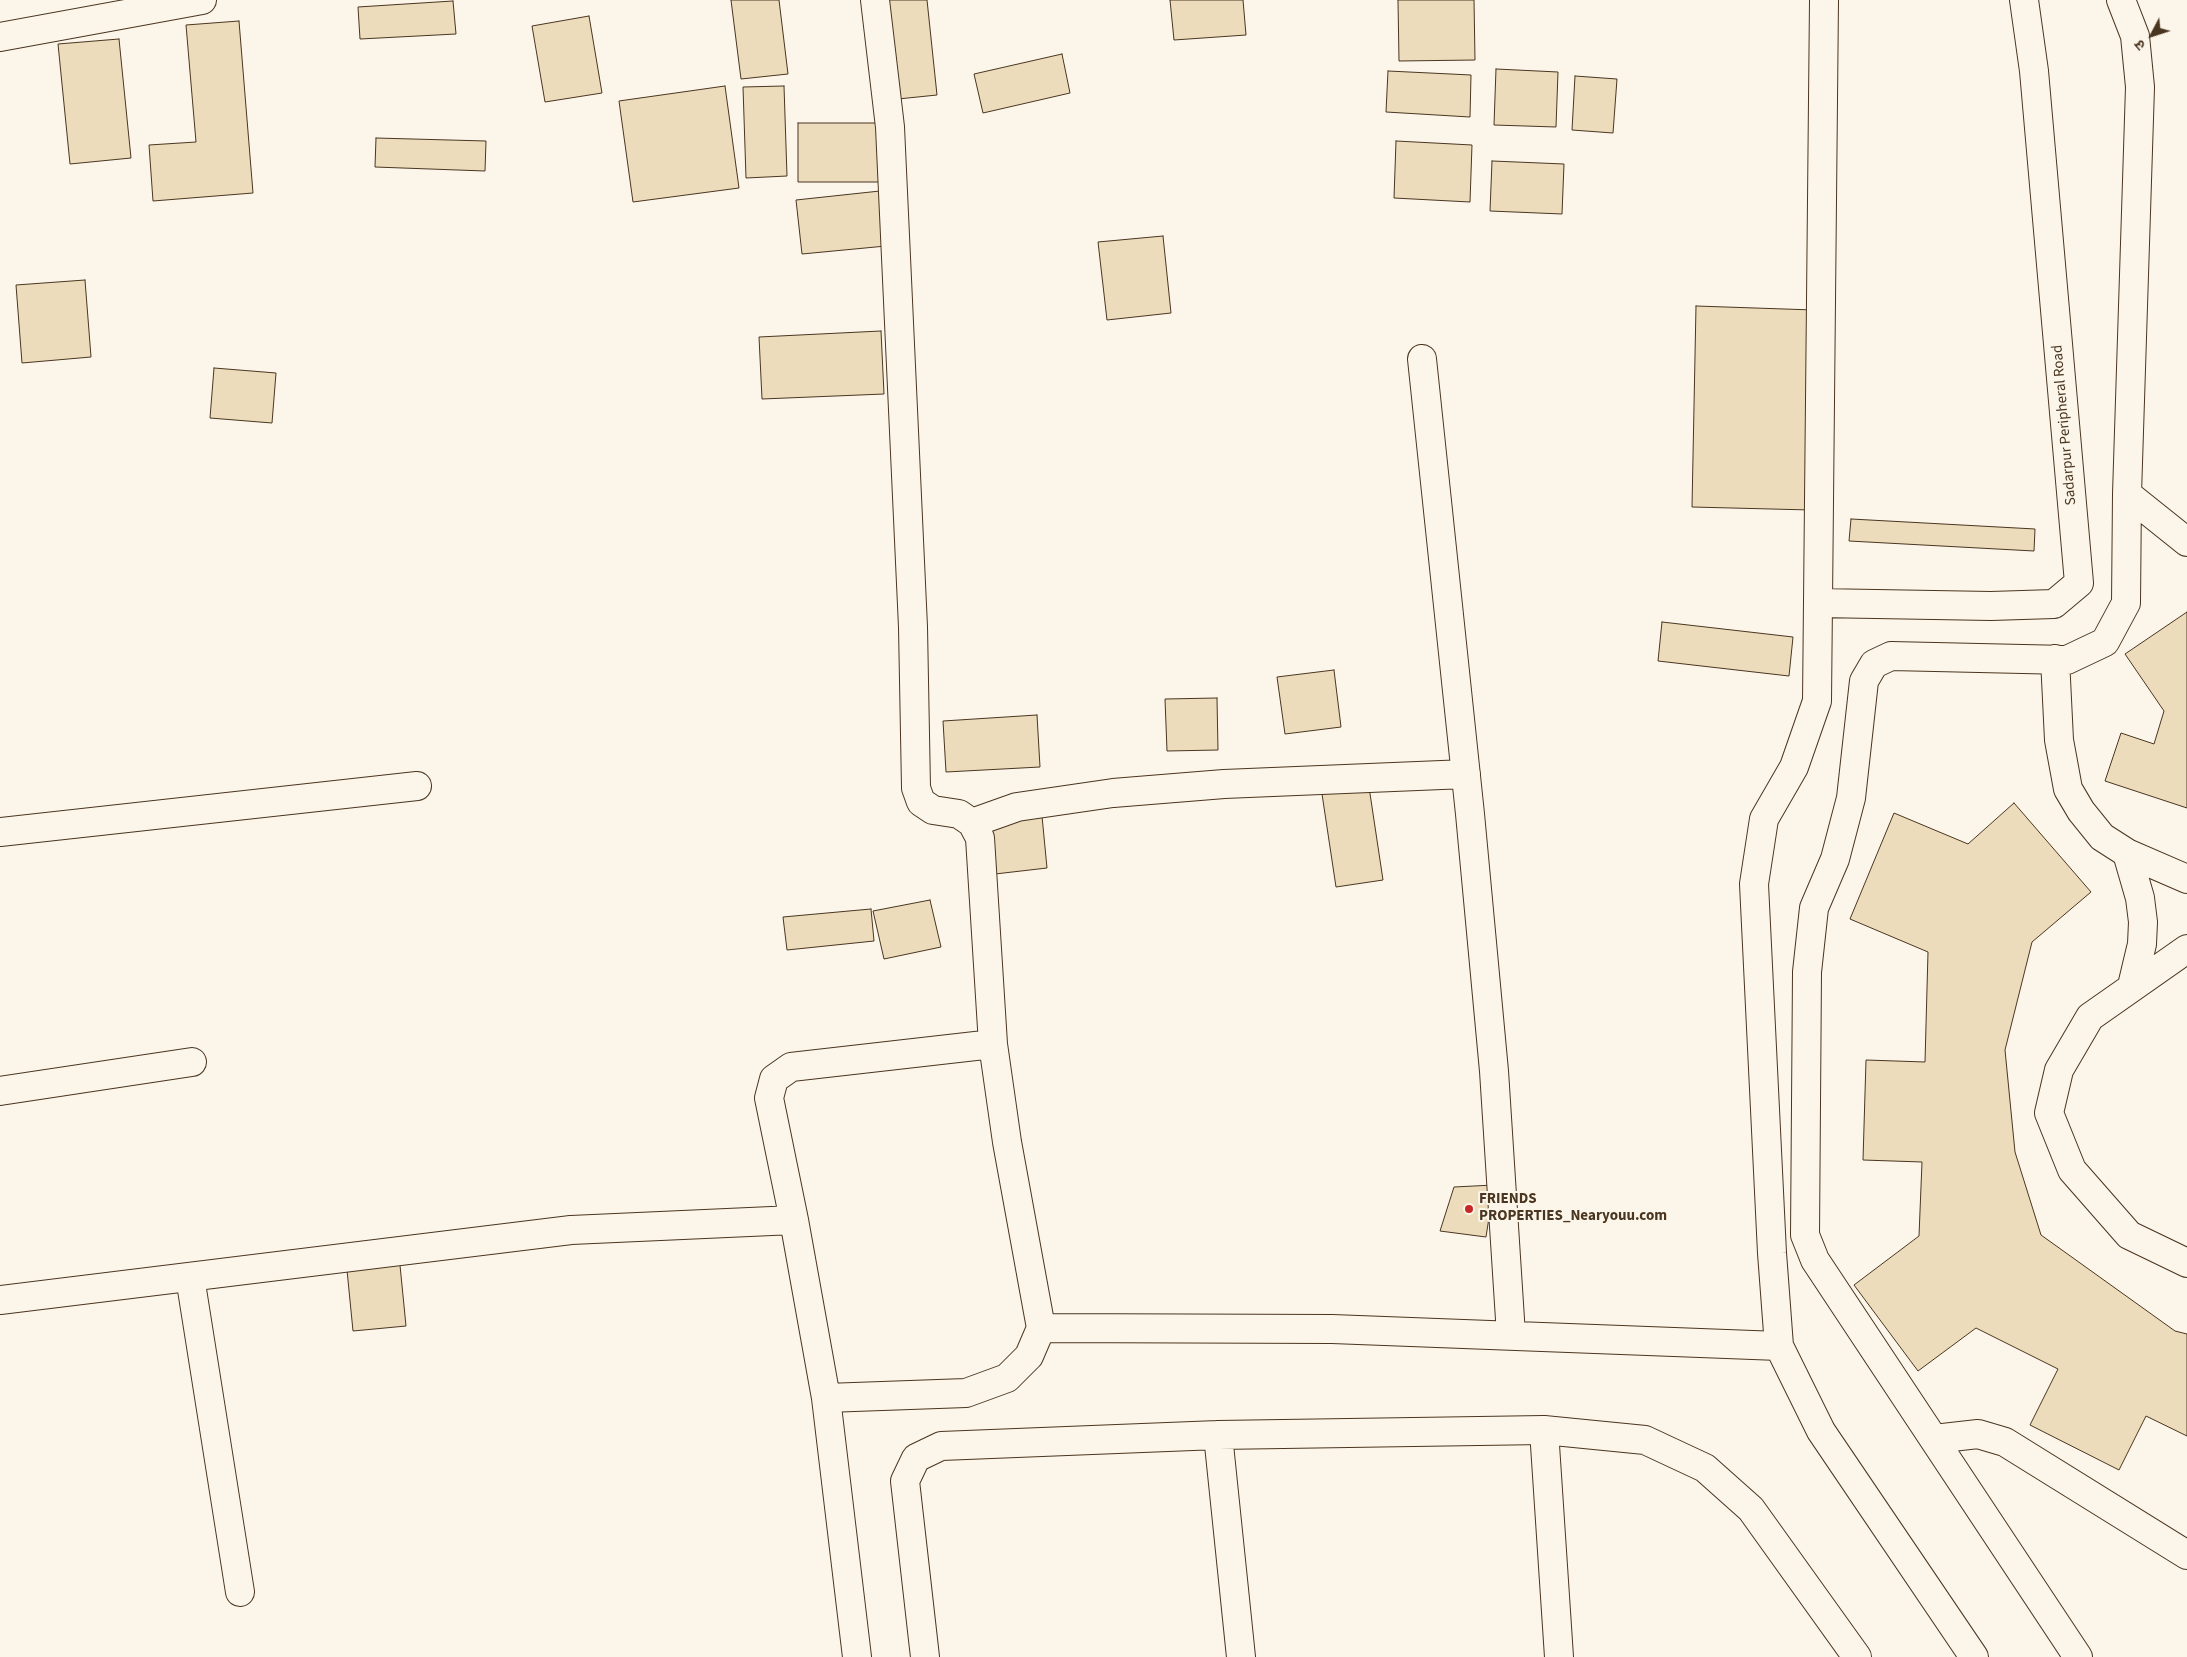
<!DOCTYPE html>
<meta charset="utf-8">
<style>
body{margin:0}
#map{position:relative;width:2187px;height:1657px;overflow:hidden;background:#fbf6e9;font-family:"Source Sans 3","Noto Sans Devanagari",sans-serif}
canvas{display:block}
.north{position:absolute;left:2127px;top:10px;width:50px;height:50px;-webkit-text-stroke:4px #fbf6e9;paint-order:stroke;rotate:230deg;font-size:14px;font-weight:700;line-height:20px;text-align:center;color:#4a3520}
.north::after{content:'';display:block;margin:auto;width:18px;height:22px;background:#4a3520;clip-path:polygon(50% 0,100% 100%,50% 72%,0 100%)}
</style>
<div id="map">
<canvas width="2187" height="1657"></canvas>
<div class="north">उ</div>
</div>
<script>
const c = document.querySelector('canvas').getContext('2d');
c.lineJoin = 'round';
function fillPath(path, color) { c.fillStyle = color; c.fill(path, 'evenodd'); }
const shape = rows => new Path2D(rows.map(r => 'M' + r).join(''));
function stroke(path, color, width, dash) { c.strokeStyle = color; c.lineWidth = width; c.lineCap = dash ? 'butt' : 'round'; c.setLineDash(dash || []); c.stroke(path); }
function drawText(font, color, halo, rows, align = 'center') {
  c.font = font + ' "Source Sans 3",sans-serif'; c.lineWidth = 4; c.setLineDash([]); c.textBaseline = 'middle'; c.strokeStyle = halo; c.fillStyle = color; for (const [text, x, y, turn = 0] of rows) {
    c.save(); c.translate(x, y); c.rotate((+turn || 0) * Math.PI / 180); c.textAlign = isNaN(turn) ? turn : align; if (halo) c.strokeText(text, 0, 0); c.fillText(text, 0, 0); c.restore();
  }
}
const building = shape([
 [731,0,779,0,788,74,741,79,731,0],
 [887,0,927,0,937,95,898,99,887,0],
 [1170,0,1243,0,1246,35,1174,40,1170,0],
 [1398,0,1474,0,1475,60,1399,61,1398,0],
 [453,1,456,34,360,39,358,7,453,1],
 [589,16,602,93,545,102,532,26,589,16],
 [239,21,253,193,153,201,149,145,196,142,186,25,239,21],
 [119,39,131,158,70,164,58,44,119,39],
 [1062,54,1070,93,983,113,974,74,1062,54],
 [1496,69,1558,72,1556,127,1494,125,1496,69],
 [1388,71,1471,75,1470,117,1386,112,1388,71],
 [1575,76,1617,79,1613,133,1572,130,1575,76],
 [725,86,739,188,633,202,619,101,725,86],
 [784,86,787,176,746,178,743,87,784,86],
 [798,123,886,123,886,182,798,182,798,123],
 [376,138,486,141,485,171,375,167,376,138],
 [1396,141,1472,145,1470,202,1394,198,1396,141],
 [1492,161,1564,164,1562,214,1490,211,1492,161],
 [880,191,886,246,802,254,796,200,880,191],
 [1163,236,1171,313,1107,320,1098,242,1163,236],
 [85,280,91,357,22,363,16,285,85,280],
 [1696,306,1814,310,1811,510,1692,507,1696,306],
 [881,331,884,394,762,399,759,337,881,331],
 [214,368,276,373,272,423,210,418,214,368],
 [1851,519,2035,529,2034,551,1849,541,1851,519],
 [2187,612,2187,808,2105,781,2121,733,2154,744,2164,711,2125,654,2187,612],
 [1662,622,1793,637,1789,676,1658,661,1662,622],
 [1334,670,1341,727,1285,734,1277,677,1334,670],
 [1217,698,1218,750,1167,751,1165,699,1217,698],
 [1037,715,1040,767,946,772,943,721,1037,715],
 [1369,787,1383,880,1336,887,1322,794,1369,787],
 [2014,803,2091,892,2032,942,2005,1050,2015,1152,2041,1235,2175,1331,2187,1334,2187,1436,2146,1416,2119,1470,2030,1425,2058,1369,1976,1328,1918,1371,1854,1285,1919,1236,1922,1162,1863,1160,1866,1060,1925,1062,1928,952,1850,919,1894,813,1968,844,2014,803],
 [1042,816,1047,868,995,874,990,821,1042,816],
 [930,900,941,947,884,959,873,911,930,900],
 [871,909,874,941,787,950,783,917,871,909],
 [1494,1185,1486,1237,1440,1231,1454,1187,1494,1185],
 [399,1255,406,1326,353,1331,346,1260,399,1255]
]);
fillPath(building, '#ecdcbc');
stroke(building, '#4a3520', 1);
const street = shape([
 [875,0,890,127,913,627,916,788,921,802,933,810,959,814,972,823,980,838,993,1044,1007,1142,1041,1328],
 [1824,0,1817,701,1794,767,1764,819,1754,884,1772,1253,1779,1346,1821,1431,1974,1657],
 [0,37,202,0],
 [1422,359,1470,814,1494,1071,1511,1335],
 [2127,494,2187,542],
 [1818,603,1991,606,2054,604,2079,583,2034,71,2024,0],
 [2055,659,2059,740,2068,789,2081,811,2102,837,2127,853,2187,879],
 [972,823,1017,807,1113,793,1224,784,1466,774],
 [0,832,417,786],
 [2127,853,2140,898,2143,922,2142,944,2132,986],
 [2187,949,2090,1017,2059,1070,2049,1113,2072,1170,2129,1235,2187,1263],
 [0,1091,192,1062],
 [190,1277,240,1592],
 [0,1300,571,1230,794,1220],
 [826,1398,794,1220,769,1098,774,1079,791,1067,993,1044],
 [1544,1430,1645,1440,1705,1468,1751,1509,1857,1657],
 [1218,1435,1241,1657],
 [1934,1439,1978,1434,2005,1442,2187,1555],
 [857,1657,826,1398,966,1393,1007,1378,1029,1356,1041,1328,1332,1329,1779,1346],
 [925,1657,905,1481,916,1458,941,1446,1218,1435,1544,1430,1559,1657],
 [2078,1657,1815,1260,1805,1235,1807,972,1814,908,1835,859,1851,798,1864,681,1874,664,1891,656,2067,660,2105,642,2126,603,2127,494,2140,87,2135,36,2121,0]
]);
stroke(street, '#4a3520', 30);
stroke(street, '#fbf6e9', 28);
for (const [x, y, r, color] of [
 [1469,1209,5,"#c62828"]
]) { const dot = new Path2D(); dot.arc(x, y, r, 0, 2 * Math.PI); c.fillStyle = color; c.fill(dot); stroke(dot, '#fbf6e9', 2); }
drawText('15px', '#4a3520', '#fbf6e9', [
 ["Sadarpur Peripheral Road",2065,425,-95]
]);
drawText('bold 15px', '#4a3520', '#fbf6e9', [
 ["FRIENDS",1479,1200],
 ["PROPERTIES_Nearyouu.com",1479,1217]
], 'left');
</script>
